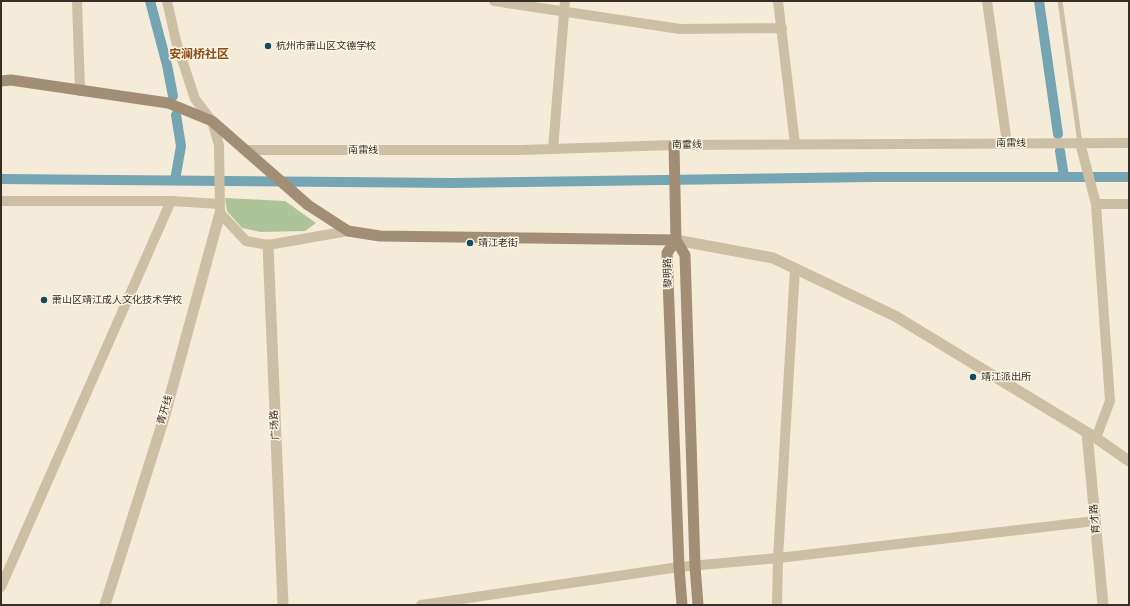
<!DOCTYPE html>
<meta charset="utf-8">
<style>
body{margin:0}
#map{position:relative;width:1130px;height:606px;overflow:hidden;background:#f4ecd9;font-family:"PT Sans Narrow",sans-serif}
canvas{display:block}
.frame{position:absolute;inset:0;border:2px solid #372f26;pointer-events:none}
</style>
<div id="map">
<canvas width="1130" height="606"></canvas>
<div class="frame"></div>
</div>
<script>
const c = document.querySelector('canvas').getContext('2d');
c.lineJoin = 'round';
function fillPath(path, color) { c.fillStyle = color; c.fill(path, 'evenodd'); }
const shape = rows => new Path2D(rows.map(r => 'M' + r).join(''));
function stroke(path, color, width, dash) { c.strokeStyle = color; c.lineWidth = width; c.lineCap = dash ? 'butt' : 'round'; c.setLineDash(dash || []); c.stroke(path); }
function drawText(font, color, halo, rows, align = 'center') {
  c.font = font + ' "PT Sans Narrow","Noto Sans SC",sans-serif'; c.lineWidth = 3; c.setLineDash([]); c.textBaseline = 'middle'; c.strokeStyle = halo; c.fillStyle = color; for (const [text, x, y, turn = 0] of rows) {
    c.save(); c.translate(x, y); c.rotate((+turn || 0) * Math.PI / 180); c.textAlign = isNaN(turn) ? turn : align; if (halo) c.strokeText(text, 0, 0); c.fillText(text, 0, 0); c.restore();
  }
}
fillPath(shape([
 [225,198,285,201,316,223,305,231,261,232,242,228,227,211]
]), '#acc497');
stroke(shape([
 [150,1,167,65,173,96],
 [1039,1,1058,134],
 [1060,151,1064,177],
 [1,179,453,183,872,177,1129,177],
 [175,180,181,146,176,115]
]), '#75a4b3', 10);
stroke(shape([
 [1060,1,1080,143]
]), '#cdbfa3', 5);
stroke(shape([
 [77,1,80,91],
 [167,1,176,41,195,99,212,121,219,145,220,213,246,241,268,245,348,231],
 [494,1,680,29,782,28],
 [778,1,795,144],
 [987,1,1007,143],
 [1080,143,1096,204,1110,401,1096,438],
 [553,149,565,1],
 [245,150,521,150,674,145,1129,143],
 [1,201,171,201,220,204],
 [1096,204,1129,204],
 [1,587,171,201],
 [421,605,679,567,778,558,1095,521],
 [777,605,778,558,795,269]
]), '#cdbfa3', 10);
stroke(shape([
 [676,240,773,258,895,316,1096,438,1129,461],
 [268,245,283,605],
 [1087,433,1103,605],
 [105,605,164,418,220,213]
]), '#cdbfa3', 11);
stroke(shape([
 [1,81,11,80,168,103,212,121,308,205,348,231,380,236,676,240,674,145],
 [682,605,679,567,667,253,676,240,685,255,695,566,698,605]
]), '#a18e75', 11);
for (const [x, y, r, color] of [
 [268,46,4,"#184a5d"],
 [470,243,4,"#184a5d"],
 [44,300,4,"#184a5d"],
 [973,377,4,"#184a5d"]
]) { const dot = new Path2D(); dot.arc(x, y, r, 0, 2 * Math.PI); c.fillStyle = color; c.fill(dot); stroke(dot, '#fbf5e5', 1.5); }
drawText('10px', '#372f26', '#fbf5e5', [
 ["杭州市萧山区文德学校",276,46],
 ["靖江老街",478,243],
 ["萧山区靖江成人文化技术学校",52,300],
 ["靖江派出所",981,377]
], 'left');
drawText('10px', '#372f26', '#fbf5e5', [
 ["南雷线",1011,143],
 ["南雷线",687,145,-1],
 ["南雷线",363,150],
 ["黎明路",668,273,-92],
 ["青开线",165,410,-74],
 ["广场路",275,425,-93],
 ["育才路",1095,519,-95]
]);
drawText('bold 12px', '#8e4c17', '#fbf5e5', [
 ["安澜桥社区",199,55]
]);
</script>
